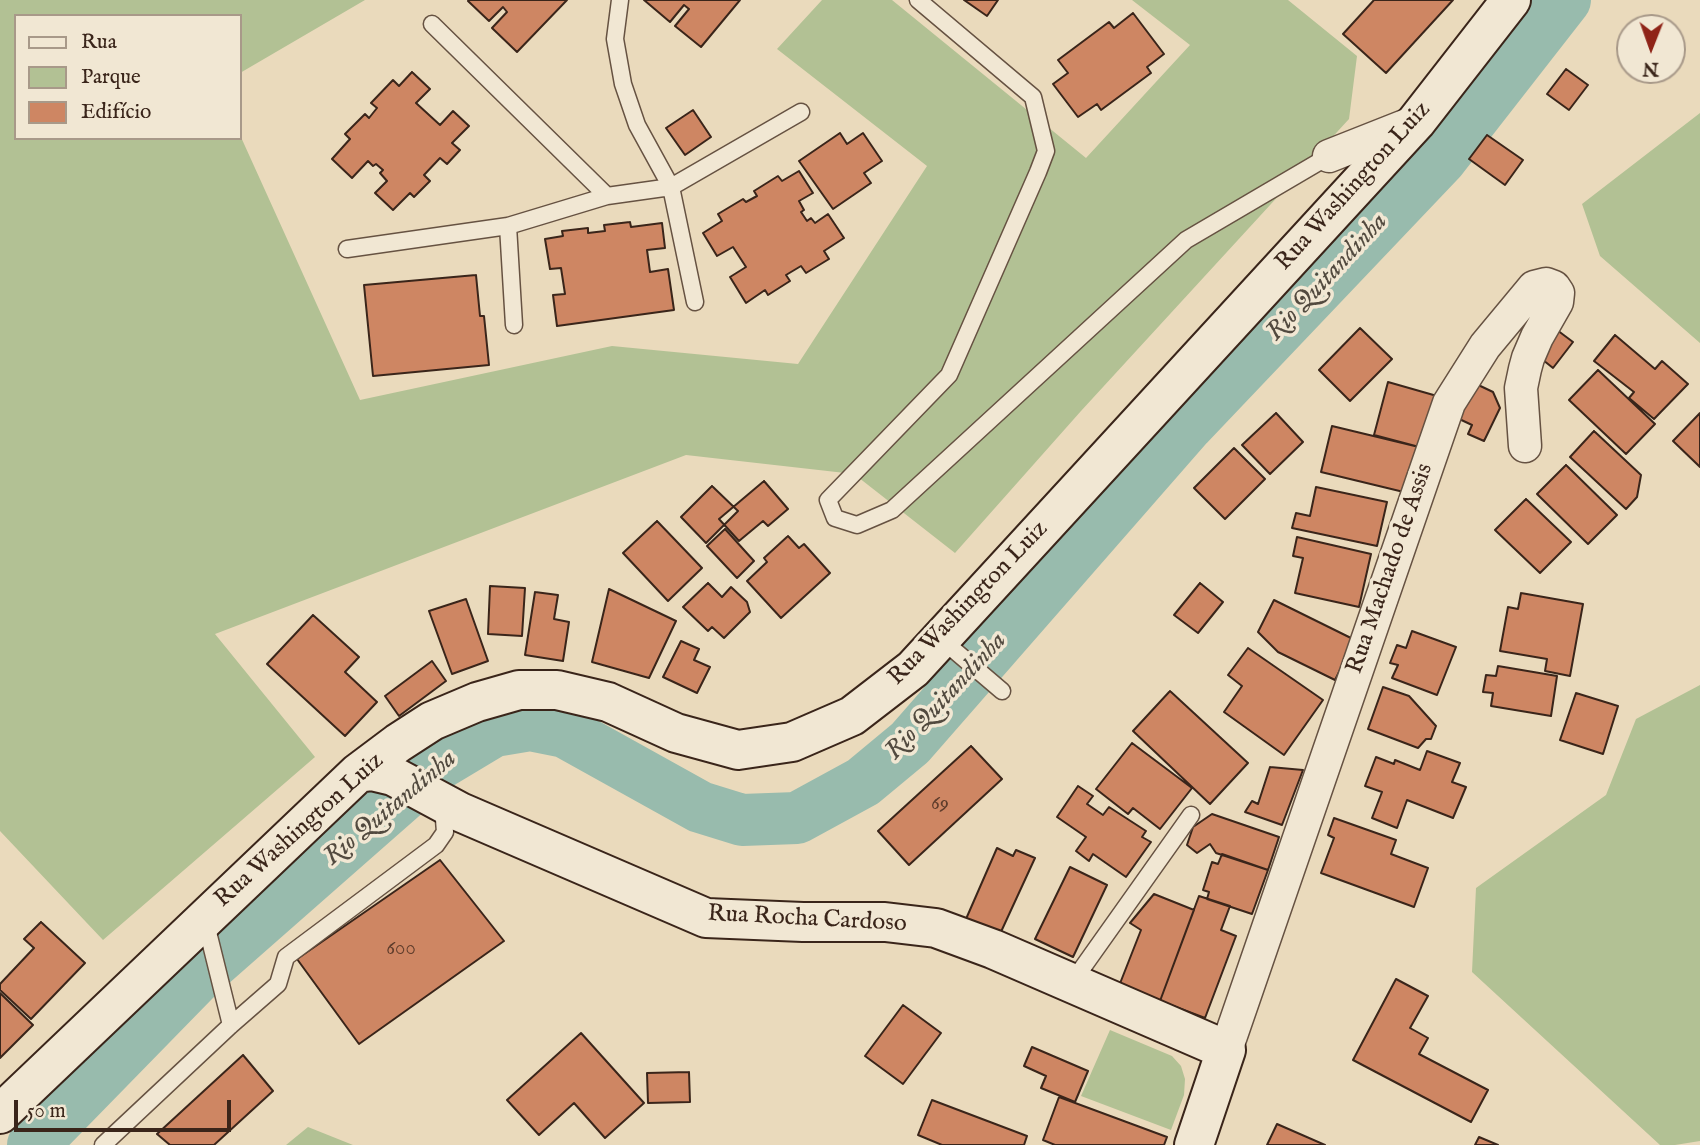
<!DOCTYPE html>
<meta charset="utf-8">
<style>
body{margin:0}
#map{position:relative;width:1700px;height:1145px;overflow:hidden;background:#eadabc;font-family:"IM FELL English",serif}
canvas{display:block}
.legend{position:absolute;left:14px;top:14px;width:228px;height:126px;box-sizing:border-box;background:#f1e7d3;border:2px solid #a89989;margin:0;padding:9px 12px;list-style:none;font-size:21px;color:#3a251a}
.legend li{display:flex;align-items:center;gap:14px;height:35px}
.legend b{width:35px;border:2px solid #a89989}
.north{position:absolute;left:1616px;top:14px;width:70px;height:70px;box-sizing:border-box;background:#f1e7d3;border:2px solid #a89989;border-radius:50%;rotate:181deg;font-size:19px;font-weight:700;line-height:28px;text-align:center;color:#3a251a}
.north::after{content:'';display:block;margin:auto;width:24px;height:32px;background:#8f2418;clip-path:polygon(50% 0,100% 100%,50% 72%,0 100%)}
.scale{position:absolute;left:14px;top:1100px;width:217px;height:32px;box-sizing:border-box;border:4px solid #3a251a;border-top:0;padding-left:9px;font-size:21px;line-height:24px;white-space:nowrap;color:#3a251a;-webkit-text-stroke:5px #f1e7d3;paint-order:stroke}
</style>
<div id="map">
<canvas width="1700" height="1145"></canvas>
<ul class="legend">
<li><b style="height:9px;background:#f1e7d3"></b>Rua</li>
<li><b style="height:19px;background:#b2c194"></b>Parque</li>
<li><b style="height:19px;background:#ce8663"></b>Edifício</li>
</ul>
<div class="north">N</div>
<div class="scale">50 m</div>
</div>
<script>
const c = document.querySelector('canvas').getContext('2d');
c.lineJoin = 'round';
function fillPath(path, color) { c.fillStyle = color; c.fill(path, 'evenodd'); }
const shape = rows => new Path2D(rows.map(r => 'M' + r).join(''));
function stroke(path, color, width, dash) { c.strokeStyle = color; c.lineWidth = width; c.lineCap = dash ? 'butt' : 'round'; c.setLineDash(dash || []); c.stroke(path); }
function drawText(font, color, halo, rows, align = 'center') {
  c.font = font + ' "IM FELL English",serif'; c.lineWidth = 7; c.setLineDash([]); c.textBaseline = 'middle'; c.strokeStyle = halo; c.fillStyle = color; for (const [text, x, y, turn = 0] of rows) {
    c.save(); c.translate(x, y); c.rotate((+turn || 0) * Math.PI / 180); c.textAlign = isNaN(turn) ? turn : align; if (halo) c.strokeText(text, 0, 0); c.fillText(text, 0, 0); c.restore();
  }
}
fillPath(shape([
 [0,0,365,0,240,73,240,16,16,16,16,138,240,138,240,135,360,400,612,346,798,364,927,166,777,49,822,0,892,0,1086,158,1190,45,1132,0,1288,0,1357,56,1349,119,1081,411,955,553,854,474,686,455,215,634,315,757,103,940,0,831],
 [1700,113,1700,343,1600,256,1582,204],
 [1700,685,1700,1141,1675,1145,1660,1145,1472,972,1476,888,1606,795,1636,719],
 [1110,1030,1172,1056,1181,1066,1185,1079,1184,1095,1171,1130,1081,1096],
 [308,1127,353,1145,286,1145]
]), '#b2c194');
stroke(shape([
 [33,1145,199,975,439,764,494,731,530,725,565,732,700,807,742,820,797,818,863,782,910,743,1188,425,1441,159,1565,0]
]), '#98bbad', 52);
const building = shape([
 [469,0,567,0,517,52,492,28,507,12,503,7,489,21,468,1,469,0],
 [644,0,740,0,701,47,675,26,689,9,684,5,670,22,644,0],
 [964,0,998,0,987,16,964,0],
 [1374,0,1453,0,1386,73,1343,34,1374,0],
 [1133,13,1164,54,1147,67,1151,73,1101,110,1097,104,1078,117,1053,84,1068,73,1058,60,1109,22,1114,28,1133,13],
 [1566,69,1588,85,1569,110,1547,94,1566,69],
 [412,72,430,89,416,103,440,125,453,111,469,126,452,143,460,150,447,164,440,158,424,175,430,181,414,197,410,193,393,210,375,193,387,181,380,173,383,170,376,164,373,166,368,161,352,178,332,159,350,139,345,134,365,114,369,118,377,108,371,103,393,80,399,86,412,72],
 [693,110,711,137,685,155,666,128,693,110],
 [840,133,847,144,863,133,882,161,864,173,871,183,833,209,799,161,840,133],
 [1487,135,1523,160,1505,185,1469,159,1487,135],
 [799,171,813,193,799,201,804,210,801,212,807,221,811,218,815,223,828,214,844,238,824,251,829,259,806,273,801,266,786,275,790,281,768,295,765,290,746,303,730,277,746,267,733,247,717,256,703,233,722,221,718,214,743,199,746,202,757,196,754,191,778,176,782,181,799,171],
 [630,222,631,227,662,223,665,248,647,250,650,272,668,269,674,310,557,326,553,295,565,294,561,268,550,269,545,239,563,236,562,231,588,228,588,233,605,231,604,225,630,222],
 [476,275,480,316,484,316,489,365,373,376,364,285,476,275],
 [1553,327,1573,342,1553,368,1533,352,1553,327],
 [1360,328,1392,359,1350,401,1319,370,1360,328],
 [1615,335,1655,369,1662,361,1688,384,1654,419,1629,398,1634,392,1594,361,1615,335],
 [1598,370,1655,424,1626,454,1569,400,1598,370],
 [1388,382,1437,396,1423,448,1374,435,1388,382],
 [1472,382,1493,392,1500,408,1484,441,1468,434,1472,425,1455,417,1472,382],
 [1276,413,1303,442,1270,474,1242,445,1276,413],
 [1700,413,1700,467,1673,441,1700,413],
 [1332,426,1423,448,1412,494,1321,472,1332,426],
 [1594,431,1641,475,1637,497,1626,509,1570,457,1594,431],
 [1234,448,1265,479,1225,519,1194,488,1234,448],
 [1566,465,1617,515,1588,544,1537,494,1566,465],
 [764,481,788,509,768,526,763,521,739,541,719,519,764,481],
 [712,486,738,511,706,543,681,517,712,486],
 [1316,487,1387,502,1377,546,1292,528,1296,513,1310,516,1316,487],
 [1526,499,1571,542,1540,573,1495,530,1526,499],
 [657,521,702,568,668,601,623,553,657,521],
 [725,529,754,561,737,578,707,546,725,529],
 [788,536,799,548,804,544,830,573,781,618,747,581,767,562,764,558,788,536],
 [1297,537,1371,554,1359,607,1295,593,1303,558,1293,556,1297,537],
 [708,583,722,597,731,587,747,602,750,612,724,638,712,627,708,631,683,607,708,583],
 [1200,583,1223,602,1198,633,1174,615,1200,583],
 [490,586,525,588,522,636,488,634,490,586],
 [609,589,676,621,649,678,592,662,609,589],
 [535,592,558,595,554,619,569,622,563,661,525,655,535,592],
 [1521,593,1583,604,1570,676,1545,671,1547,659,1500,651,1508,607,1518,609,1521,593],
 [466,599,488,661,452,674,429,611,466,599],
 [1274,600,1355,640,1335,680,1278,652,1258,632,1274,600],
 [313,615,359,657,345,672,377,702,345,736,267,664,313,615],
 [1412,631,1456,647,1437,695,1392,678,1398,665,1390,663,1397,645,1406,648,1412,631],
 [681,641,699,649,694,660,710,667,697,693,663,677,681,641],
 [1248,648,1323,700,1284,755,1224,712,1242,686,1228,675,1248,648],
 [432,661,446,681,399,716,385,696,432,661],
 [1498,666,1557,676,1551,716,1491,706,1493,693,1483,692,1486,675,1496,676,1498,666],
 [1383,687,1409,696,1436,726,1431,739,1426,739,1418,748,1368,729,1383,687],
 [1170,691,1248,763,1210,804,1133,731,1170,691],
 [1576,693,1618,706,1603,754,1560,740,1576,693],
 [1132,743,1192,788,1160,829,1133,808,1128,814,1096,789,1132,743],
 [971,746,1002,779,909,865,878,831,971,746],
 [1427,751,1460,763,1452,782,1466,787,1453,818,1407,800,1397,828,1372,818,1382,792,1365,786,1376,757,1394,764,1395,760,1420,770,1427,751],
 [1270,767,1303,770,1282,825,1245,812,1252,801,1258,804,1270,767],
 [1078,786,1093,796,1087,804,1103,815,1109,807,1146,831,1142,837,1151,842,1126,877,1093,854,1089,861,1076,851,1086,837,1057,817,1078,786],
 [1212,814,1279,837,1268,870,1216,853,1210,844,1197,853,1187,845,1193,827,1212,814],
 [1334,818,1396,840,1391,854,1428,868,1414,907,1321,873,1334,838,1328,835,1334,818],
 [997,848,1013,856,1016,850,1035,858,1000,934,966,919,997,848],
 [1222,854,1268,870,1252,914,1207,899,1209,892,1203,890,1212,862,1218,864,1222,854],
 [440,860,504,941,359,1044,297,959,440,860],
 [1070,867,1107,885,1073,957,1035,939,1070,867],
 [1154,894,1194,910,1160,1001,1119,986,1141,930,1130,923,1154,894],
 [1199,896,1230,906,1221,930,1236,936,1205,1018,1160,1001,1199,896],
 [41,922,85,963,31,1019,0,990,0,984,34,948,24,939,41,922],
 [1396,979,1428,996,1410,1028,1428,1038,1419,1054,1488,1090,1471,1122,1353,1060,1396,979],
 [0,993,33,1025,0,1058,0,993],
 [903,1005,941,1033,903,1084,865,1056,903,1005],
 [581,1033,644,1103,605,1138,574,1103,539,1135,507,1100,581,1033],
 [1032,1047,1088,1071,1075,1102,1041,1088,1046,1076,1024,1066,1032,1047],
 [243,1055,273,1091,214,1145,170,1145,157,1134,243,1055],
 [689,1072,690,1102,648,1103,647,1073,689,1072],
 [1059,1097,1167,1137,1164,1145,1055,1145,1043,1140,1059,1097],
 [932,1100,1027,1136,1024,1145,942,1145,918,1135,932,1100],
 [1277,1124,1325,1145,1267,1145,1277,1124],
 [1479,1137,1498,1145,1475,1145,1479,1137]
]);
fillPath(building, '#ce8663');
stroke(building, '#3a251a', 2);
const service = shape([
 [620,0,615,39,623,84,637,125,671,187,695,302],
 [918,0,1033,97,1046,151,1038,172,949,375,828,500,835,518,857,525,892,510,1186,240,1329,156],
 [432,24,607,196],
 [508,226,514,325],
 [347,249,508,226,607,196,671,187,801,112],
 [941,639,1002,691],
 [205,920,231,1025],
 [1071,984,1191,815],
 [103,1145,231,1025,278,984,286,957,436,845,445,832,443,807]
]);
const minor = shape([
 [1329,156,1415,122],
 [1226,1050,1449,403,1485,346,1534,287,1546,284,1554,287,1558,293,1557,302,1537,337,1528,358,1525,369,1521,388,1525,446]
]);
const secondary = shape([
 [358,773,372,771,393,776,460,812,706,918,803,922,885,922,936,928,993,949,1226,1050,1194,1145],
 [0,1114,358,773,398,743,432,721,477,702,519,690,557,690,608,702,676,733,738,750,792,742,852,716,913,669,1416,122,1511,0]
]);
stroke(service, '#665242', 19);
stroke(minor, '#665242', 35);
stroke(secondary, '#3a251a', 42);
stroke(service, '#f1e7d3', 16);
stroke(minor, '#f1e7d3', 32);
stroke(secondary, '#f1e7d3', 38);
drawText('21px', '#5f3d2c', null, [
 ["69",940,805],
 ["600",401,950]
]);
drawText('24px', '#3a251a', '#f1e7d3', [
 ["Rua Washington Luiz",1354,187,-48],
 ["Rua Machado de Assis",1391,569,-71],
 ["Rua Washington Luiz",969,604,-46],
 ["Rua Washington Luiz",300,831,-42],
 ["Rua Rocha Cardoso",807,920,3]
]);
drawText('italic 26px', '#524a3f', '#f1e7d3', [
 ["Rio Quitandinha",1328,278,-47],
 ["Rio Quitandinha",947,697,-47],
 ["Rio Quitandinha",391,809,-40]
]);
</script>
